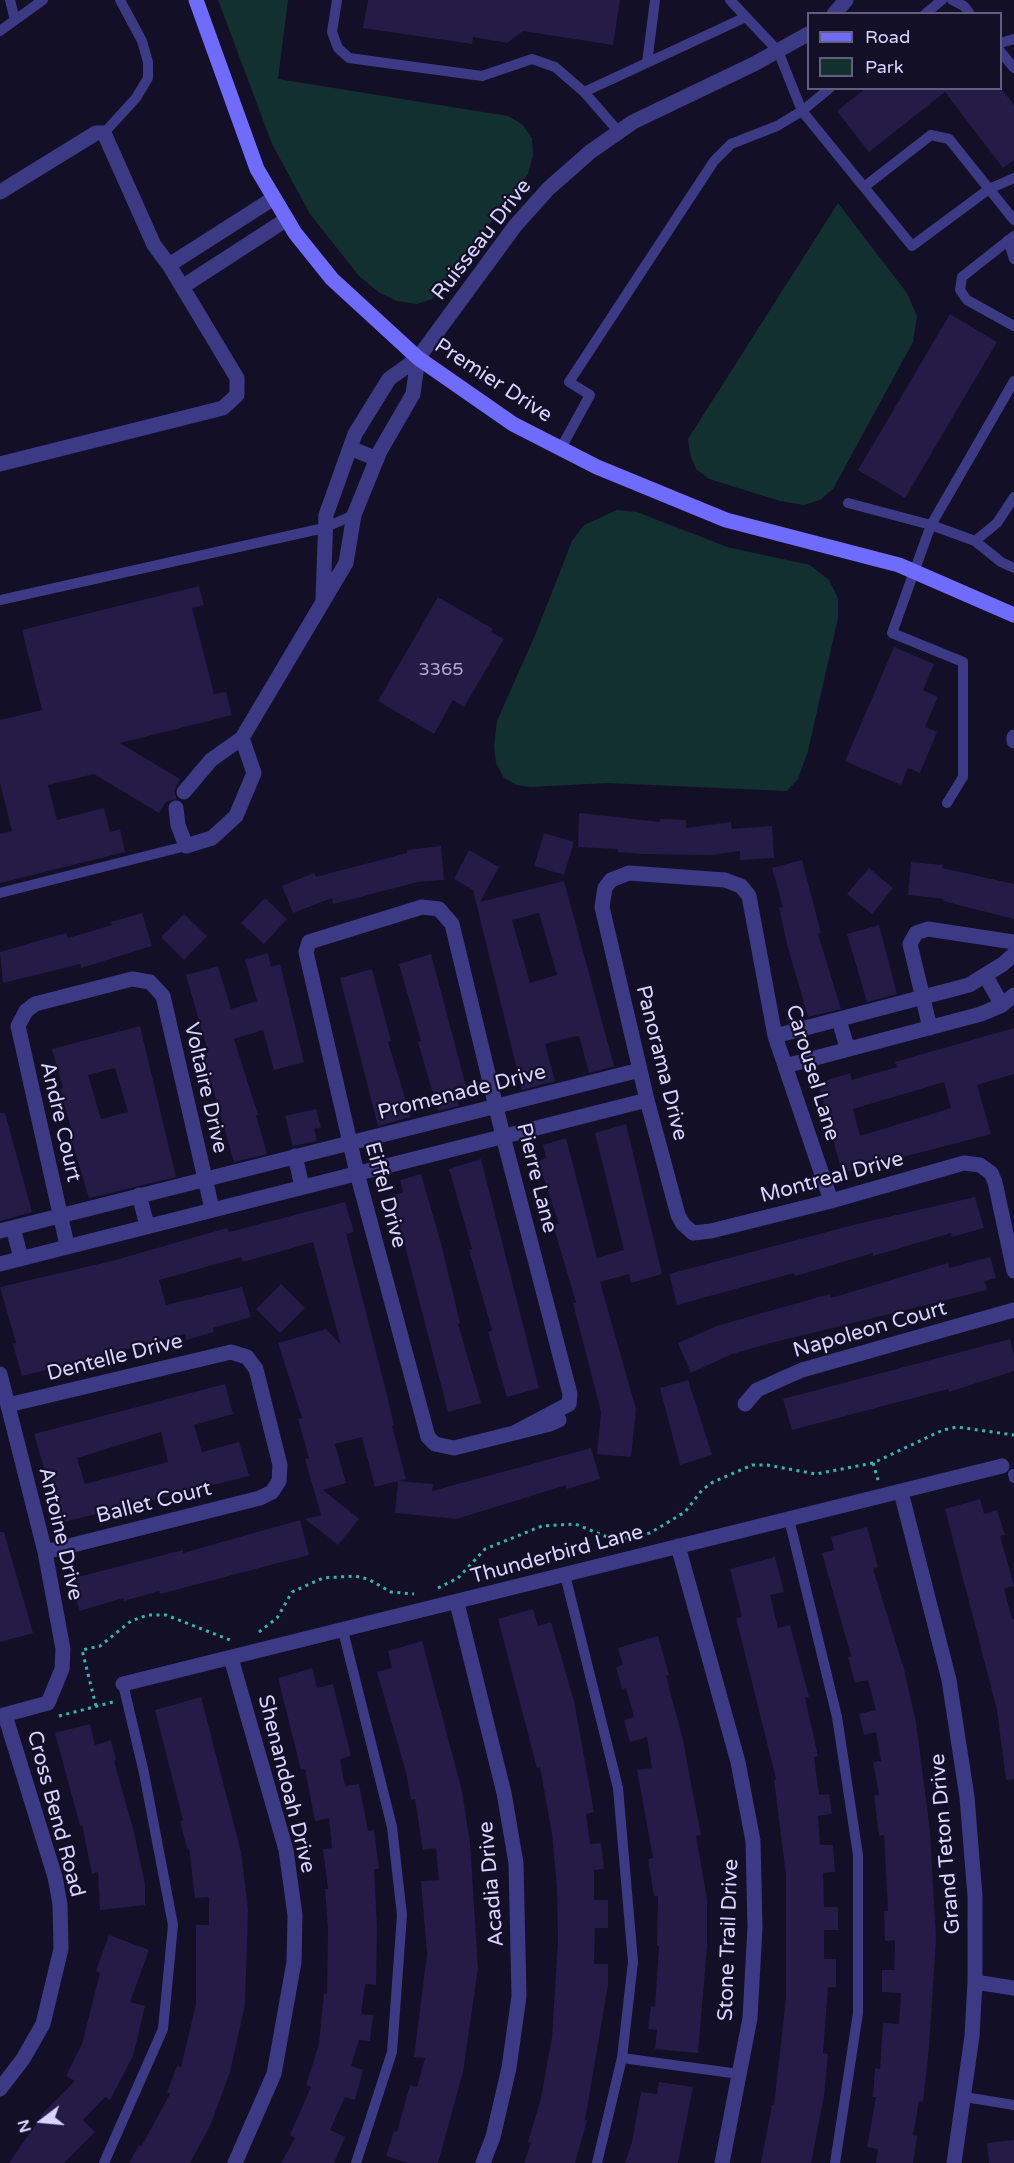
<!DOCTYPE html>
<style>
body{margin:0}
#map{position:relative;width:1014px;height:2163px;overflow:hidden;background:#130f26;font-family:"Varela Round",sans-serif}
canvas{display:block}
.legend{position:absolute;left:807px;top:12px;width:195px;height:78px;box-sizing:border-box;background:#130f26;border:2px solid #625e7d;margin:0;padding:8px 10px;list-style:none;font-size:18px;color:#d9d4ff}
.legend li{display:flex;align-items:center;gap:12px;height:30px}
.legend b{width:30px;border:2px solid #625e7d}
.north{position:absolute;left:12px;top:2091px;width:60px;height:60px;-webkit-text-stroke:4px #130f26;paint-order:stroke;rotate:254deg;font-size:16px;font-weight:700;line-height:24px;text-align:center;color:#d9d4ff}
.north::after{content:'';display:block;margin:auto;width:21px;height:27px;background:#d9d4ff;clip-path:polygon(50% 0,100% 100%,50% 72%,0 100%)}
</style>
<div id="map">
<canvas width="1014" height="2163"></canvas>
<ul class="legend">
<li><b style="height:8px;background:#6f6bff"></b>Road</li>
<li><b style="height:16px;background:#12302f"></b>Park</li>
</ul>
<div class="north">N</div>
</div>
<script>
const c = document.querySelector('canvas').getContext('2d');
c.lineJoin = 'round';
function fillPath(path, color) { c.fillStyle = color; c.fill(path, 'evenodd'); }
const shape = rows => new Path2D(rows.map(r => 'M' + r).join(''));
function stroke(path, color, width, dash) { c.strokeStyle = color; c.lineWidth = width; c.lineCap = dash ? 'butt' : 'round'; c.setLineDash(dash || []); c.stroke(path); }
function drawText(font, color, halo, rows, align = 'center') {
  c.font = font + ' "Varela Round",sans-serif'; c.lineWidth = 4.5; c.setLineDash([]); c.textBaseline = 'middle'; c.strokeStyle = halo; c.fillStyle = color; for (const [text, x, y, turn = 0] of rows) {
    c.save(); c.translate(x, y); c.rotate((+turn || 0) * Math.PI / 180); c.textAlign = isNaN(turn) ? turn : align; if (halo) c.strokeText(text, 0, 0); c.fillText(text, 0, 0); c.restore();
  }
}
fillPath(shape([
 [218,0,288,0,278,79,508,116,522,124,532,138,533,155,528,174,432,299,417,304,397,301,380,293,359,276,310,214,272,144],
 [838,203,907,293,917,316,913,342,833,489,820,500,804,505,780,501,709,479,696,469,690,454,688,439],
 [617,510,637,512,727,547,810,565,829,580,838,598,838,618,808,751,798,779,787,791,606,783,532,787,517,785,504,778,496,763,494,746,497,721,536,633,572,541,584,525]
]), '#12302f');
fillPath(shape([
 [368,0,620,0,613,45,523,31,507,43,473,37,472,44,363,28],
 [866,88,1001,88,1014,105,1014,160,1003,168,945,92,869,152,837,111],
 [950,314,997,342,905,498,858,470],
 [199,586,204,605,192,608,214,694,226,692,232,715,120,743,180,779,174,791,177,799,166,802,159,813,94,774,48,785,57,820,104,808,110,832,120,829,125,852,0,883,0,834,12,831,0,783,0,720,42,710,22,630],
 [438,597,493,629,491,632,504,639,464,707,453,700,434,734,378,701],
 [894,647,934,664,923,690,938,697,925,727,937,732,920,773,908,768,901,785,845,761],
 [579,813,660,822,660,819,686,820,686,828,731,822,732,829,772,826,774,858,740,860,740,851,711,855,643,854,618,852,618,849,578,847],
 [544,833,574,842,564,875,534,866],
 [441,846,444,880,418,882,333,904,332,898,293,913,282,886,314,873,316,877,407,853,407,850],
 [469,850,499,867,480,902,564,881,614,1066,589,1073,579,1036,571,1037,545,1044,555,1081,522,1090,473,890,454,879],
 [539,913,557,975,530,983,512,920],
 [802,860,821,933,818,934,841,1009,808,1017,788,948,779,908,783,907,772,868],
 [911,862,943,865,942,868,1014,884,1014,919,943,901,944,899,908,895],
 [869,868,893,888,872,914,847,894],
 [265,898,287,919,264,944,241,923],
 [142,913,152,946,81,968,80,964,3,983,0,952,66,933,68,938,112,925,111,922],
 [184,914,207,936,184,960,161,937],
 [879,925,897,994,867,1002,847,934],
 [268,953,271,967,280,964,304,1062,274,1070,263,1030,234,1039,258,1115,256,1115,267,1154,234,1162,203,1054,208,1052,186,975,218,966,231,1009,257,1001,245,960],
 [431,954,468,1094,456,1097,459,1106,438,1111,418,1042,421,1041,399,964],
 [372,969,391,1041,388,1042,411,1117,378,1126,340,978],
 [140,1026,176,1177,89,1198,68,1129,71,1128,60,1089,63,1088,52,1049],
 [115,1068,128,1112,101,1119,88,1075],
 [1014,1028,1014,1074,977,1085,991,1134,842,1173,818,1083,850,1073,852,1080,897,1067,895,1062],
 [944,1082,951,1108,860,1136,853,1109],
 [316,1109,321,1127,314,1129,317,1141,293,1146,285,1116],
 [0,1113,5,1113,32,1212,0,1221],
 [626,1124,662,1274,631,1283,629,1274,600,1282,636,1409,631,1457,597,1454,601,1412,573,1303,576,1302,553,1225,559,1224,538,1161,546,1158,543,1145,566,1138,597,1258,624,1250,595,1133],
 [481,1159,539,1388,507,1397,488,1332,492,1330,469,1250,472,1249,449,1169],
 [421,1174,442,1247,460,1323,458,1324,481,1403,448,1412,392,1196,403,1192,400,1180],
 [975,1197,984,1228,952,1237,951,1233,873,1256,873,1253,795,1276,794,1273,677,1305,669,1274,857,1224],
 [345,1202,354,1232,346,1234,388,1399,394,1425,392,1426,406,1479,375,1487,362,1437,335,1444,346,1483,323,1490,359,1519,338,1545,305,1519,321,1515,305,1459,309,1458,298,1419,302,1418,278,1343,326,1329,341,1345,313,1242,243,1262,241,1257,159,1280,166,1305,242,1287,251,1317,213,1328,214,1332,186,1340,185,1334,22,1376,13,1344,16,1343,0,1287,112,1261,227,1228,229,1232],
 [990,1257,996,1278,985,1281,987,1290,771,1343,732,1354,691,1373,678,1343,717,1326,762,1313,830,1294,831,1298,948,1263,949,1268],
 [281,1284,305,1308,280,1333,256,1309],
 [1010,1339,1014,1355,1014,1371,949,1392,948,1389,792,1430,783,1399],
 [688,1380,712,1455,680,1465,660,1388],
 [225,1384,233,1414,194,1425,202,1452,239,1442,249,1476,60,1523,34,1434],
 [161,1432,168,1462,85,1484,77,1458],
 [591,1448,600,1479,567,1489,566,1485,457,1519,395,1513,398,1481,433,1484,432,1491],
 [980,1499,984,1514,997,1510,1005,1535,1000,1536,1014,1586,1004,1589,1012,1619,1014,1619,1014,1779,1006,1780,997,1710,945,1509],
 [300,1520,309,1555,160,1594,159,1591,124,1601,123,1598,80,1611,70,1579,183,1550,183,1553],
 [867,1527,878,1567,873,1569,904,1669,916,1722,930,1831,936,1939,929,2048,923,2102,919,2101,913,2135,917,2136,913,2163,876,2163,878,2149,867,2147,876,2097,873,2097,875,2068,880,2069,883,2023,899,2024,901,1993,882,1992,882,1970,894,1970,895,1940,885,1941,884,1911,888,1911,884,1835,879,1836,874,1795,879,1795,873,1762,881,1761,876,1732,864,1735,859,1714,876,1710,868,1680,855,1683,848,1657,851,1656,822,1553,834,1550,831,1537],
 [0,1532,4,1532,33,1633,0,1642],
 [775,1557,784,1592,770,1595,778,1628,790,1625,809,1697,805,1698,818,1756,814,1757,819,1795,829,1794,832,1814,818,1816,820,1845,833,1845,835,1872,823,1873,824,1907,838,1907,838,1930,824,1930,824,1959,836,1959,836,1987,828,1987,823,2053,828,2054,824,2096,811,2163,761,2163,772,2105,774,2105,786,1998,786,1875,774,1780,776,1779,736,1618,742,1617,730,1569],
 [533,1609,538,1626,551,1622,574,1701,594,1812,586,1814,590,1844,601,1843,604,1869,594,1870,594,1900,608,1900,608,1928,595,1928,594,1964,608,1964,608,1985,585,2120,587,2120,575,2163,524,2163,531,2143,528,2142,541,2098,552,2037,558,1942,557,1887,552,1834,540,1767,537,1768,498,1619],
 [658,1636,669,1675,666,1676,683,1740,693,1794,701,1835,696,1836,707,1899,707,1947,698,2053,655,2049,657,2030,648,2029,651,2006,655,2007,659,1946,657,1946,658,1896,654,1896,648,1859,653,1858,637,1770,652,1768,647,1737,630,1742,624,1720,634,1717,626,1688,622,1689,616,1667,623,1665,618,1648],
 [422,1641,462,1791,470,1843,478,1968,463,2072,438,2163,408,2163,386,2156,394,2131,397,2132,410,2085,417,2087,425,2058,414,2057,427,1954,421,1881,439,1880,436,1848,423,1850,415,1799,411,1800,406,1772,377,1672,392,1668,388,1651],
 [312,1668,317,1688,333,1684,351,1756,340,1759,345,1786,359,1784,368,1831,374,1830,379,1869,374,1869,377,1928,376,1985,365,1984,361,2014,373,2015,370,2041,359,2040,351,2066,363,2070,355,2100,345,2097,330,2130,345,2137,334,2163,281,2163,295,2138,290,2135,311,2087,306,2085,319,2044,324,1993,327,1994,328,1929,325,1889,328,1889,323,1849,332,1848,329,1818,315,1821,305,1769,301,1770,278,1678],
 [201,1697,241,1852,248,1909,245,2005,230,2072,210,2126,190,2163,129,2163,139,2145,141,2147,170,2094,167,2092,177,2066,181,2067,196,2004,196,1925,209,1925,209,1897,195,1898,189,1848,187,1849,180,1821,183,1820,155,1710],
 [90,1724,95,1745,111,1740,116,1760,114,1761,134,1832,145,1884,145,1905,100,1910,98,1872,92,1874,82,1825,80,1826,55,1733],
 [109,1935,149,1950,130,2002,145,2006,133,2056,110,2100,105,2097,83,2120,95,2132,64,2163,9,2163,41,2117,40,2116,75,2081,66,2076,82,2044,100,1973,96,1971],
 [659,2082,693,2087,678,2163,625,2163,632,2142,641,2092,657,2094],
 [1014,2140,1014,2163,989,2163,987,2143]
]), '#241b47');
stroke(shape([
 [873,1463,878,1480],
 [438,1588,458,1578,485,1549,542,1526,575,1524,615,1540,650,1533,685,1512,702,1490,713,1482,752,1465,767,1465,816,1474,873,1463,943,1430,957,1427,1014,1435],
 [259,1632,277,1618,292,1592,323,1578,355,1576,368,1579,391,1592,414,1594],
 [96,1706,82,1650,100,1646,131,1621,148,1615,166,1615,230,1640],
 [59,1716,113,1702]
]), '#2fb8b0', 3, [3, 4.5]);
stroke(shape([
 [10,0,15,20],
 [337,0,332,32,338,48,349,58,482,76,532,59,555,67,584,92,619,132],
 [730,0,778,51,802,111,912,246,989,189,1014,178],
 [952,0,964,6,970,14],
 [925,14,942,0],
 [0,31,43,0],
 [1000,43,1014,39],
 [1000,51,1014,68],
 [647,63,655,0],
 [584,92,746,17],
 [104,133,136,98,148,78,148,62,142,41,120,0],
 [864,187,931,135,949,139,1014,220],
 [1014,236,962,277,960,290,967,300,1014,326],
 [1008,240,1014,259],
 [1014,381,931,525,975,541,1001,562,1014,568],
 [561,448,590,395,569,382,714,161,731,144,777,126,802,111,830,88],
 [848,503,931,525,892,633,963,662,963,777,947,803],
 [975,541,997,523,1014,497],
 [0,600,324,528,354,515],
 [0,893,186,846],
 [1013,1474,1014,1478],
 [789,1519,837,1717,858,1855,858,2013,835,2163],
 [565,1575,618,1788,633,1962,622,2058,597,2163],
 [343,1631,392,1827,402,1915,392,2052,356,2163],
 [622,2058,739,2074],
 [965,2097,1014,2105],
 [104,2163,163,2029,173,1925,144,1773,123,1684]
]), '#3d3a85', 10);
stroke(shape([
 [834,14,846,0],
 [0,192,96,133,104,133,154,245,169,265,237,378,237,395,223,408,0,464],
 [169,265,274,198],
 [182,287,287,219],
 [350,448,377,459],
 [323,599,326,515,355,434,389,379,418,358,515,226,548,189,590,152,633,122,754,64,808,34],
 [1014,737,1014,741],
 [184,792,211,760,242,738,346,563,354,515,380,451,413,394,418,358],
 [176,808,178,825,186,846,212,838,236,816,254,773,242,738],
 [985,975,1002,1005],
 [839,1020,847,1047],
 [930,1028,910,944,916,933,928,929,1014,942],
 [775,1036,969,985,1003,964,1014,954],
 [785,1066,981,1014,1002,1005,1014,995],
 [295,1156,302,1186],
 [139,1195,147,1225],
 [831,1201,775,1036,749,896,741,886,725,880,629,873,611,880,605,888,602,907,647,1100,678,1215,683,1224,693,1233,711,1231,831,1201,964,1163,980,1165,991,1173,995,1182,1014,1271],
 [13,1228,21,1258],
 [0,1231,640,1070],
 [67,1245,18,1026,26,1011,35,1004,132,979,150,982,163,996,212,1209],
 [0,1264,647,1100],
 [0,1374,45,1552,63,1649,62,1669,48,1703,0,1716],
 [745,1404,757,1390,802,1370,1014,1310],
 [8,1405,231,1352,247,1357,256,1369,280,1465,279,1481,272,1492,260,1498,45,1552],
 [516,1432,569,1404,570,1394,503,1136,452,924,439,909,422,907,309,942,306,952,357,1173,428,1437,435,1444,454,1448,550,1424,559,1420,516,1432],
 [901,1492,949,1680,967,1797,975,1896,975,1982,972,2036,954,2163],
 [678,1546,738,1762,753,1841,755,1927,750,2018,722,2163],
 [457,1603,504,1793,516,1863,519,1996,509,2068,493,2137,483,2163],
 [231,1658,286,1850,295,1915,294,1962,274,2074,235,2163],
 [123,1684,1002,1466],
 [975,1982,1014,1988],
 [0,2089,23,2059,43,2024,61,1949,60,1904,55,1877,5,1715]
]), '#3d3a85', 15);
stroke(shape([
 [196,0,257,169,295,233,332,279,418,358,513,424,597,467,726,520,899,565,1014,615]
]), '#6f6bff', 15);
drawText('18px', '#aca6d1', null, [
 ["3365",441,670]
]);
drawText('21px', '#d9d4ff', '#130f26', [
 ["Ruisseau Drive",482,240,-52],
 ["Premier Drive",493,381,33],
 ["Panorama Drive",661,1063,76],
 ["Carousel Lane",812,1073,73],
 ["Voltaire Drive",205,1088,77],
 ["Promenade Drive",462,1093,-14],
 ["Andre Court",60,1122,77],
 ["Pierre Lane",536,1178,76],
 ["Montreal Drive",832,1178,-15],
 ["Eiffel Drive",385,1195,75],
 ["Napoleon Court",870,1330,-16],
 ["Dentelle Drive",115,1358,-14],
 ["Ballet Court",154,1503,-14],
 ["Antoine Drive",60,1534,77],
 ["Thunderbird Lane",557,1555,-15],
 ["Shenandoah Drive",286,1784,76],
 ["Cross Bend Road",55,1814,75],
 ["Grand Teton Drive",946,1844,-95],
 ["Acadia Drive",492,1884,-95],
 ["Stone Trail Drive",729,1940,-88]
]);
</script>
